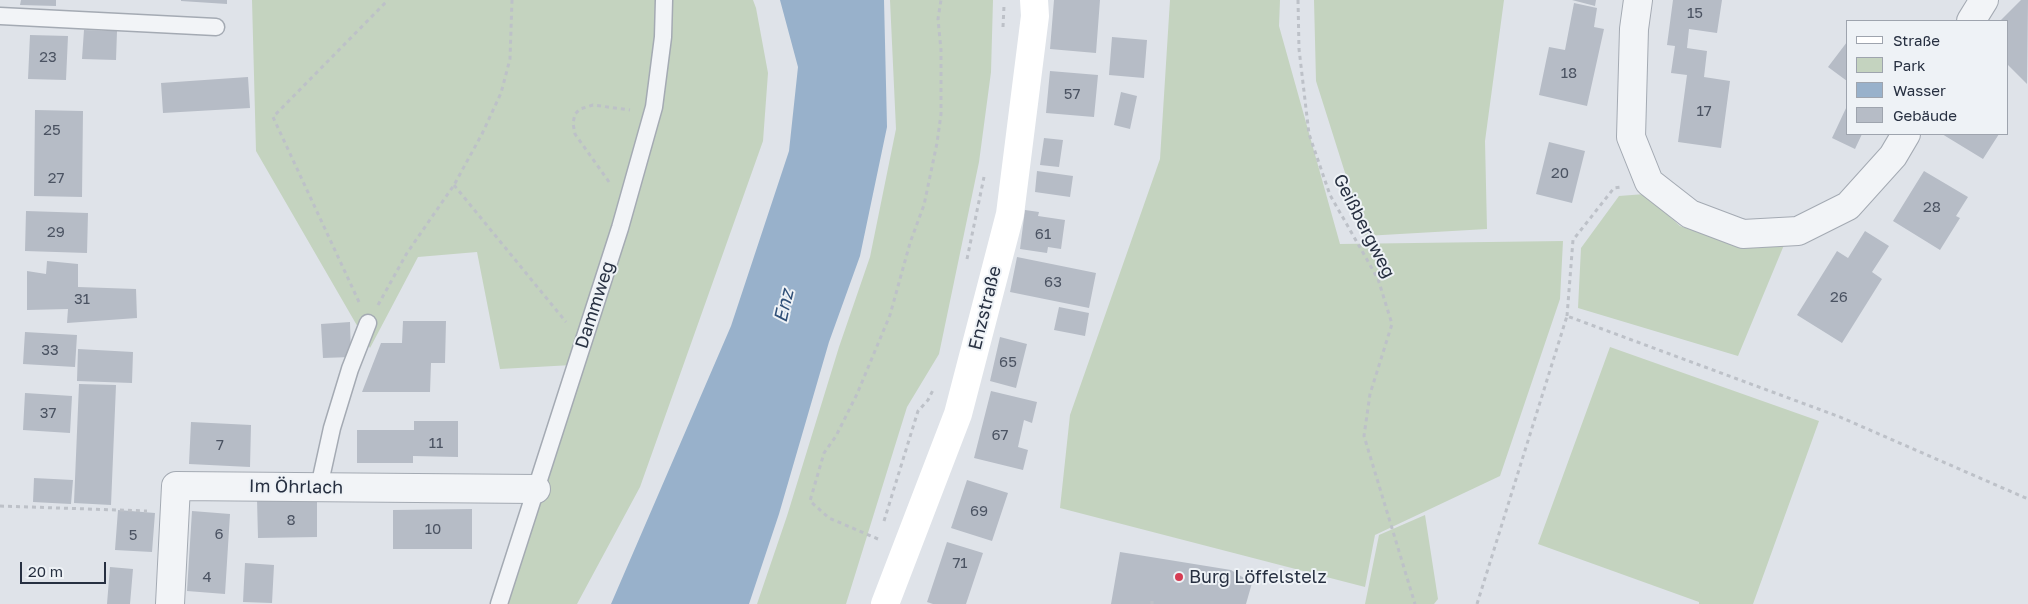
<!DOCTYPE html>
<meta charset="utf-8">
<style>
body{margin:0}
#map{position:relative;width:2028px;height:604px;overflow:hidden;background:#dfe3e9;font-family:"Golos Text",sans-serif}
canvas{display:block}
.legend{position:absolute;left:1846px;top:20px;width:162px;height:115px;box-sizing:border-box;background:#eef2f6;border:1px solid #9ea4ae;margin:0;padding:6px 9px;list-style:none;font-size:15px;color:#273041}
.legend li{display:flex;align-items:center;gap:10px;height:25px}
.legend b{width:25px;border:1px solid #9ea4ae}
.scale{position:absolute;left:20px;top:562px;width:86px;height:22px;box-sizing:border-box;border:2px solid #273041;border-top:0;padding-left:6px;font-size:15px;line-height:18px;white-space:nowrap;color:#273041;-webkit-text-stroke:4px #eef2f6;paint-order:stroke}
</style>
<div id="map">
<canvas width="2028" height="604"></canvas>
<ul class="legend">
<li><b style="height:6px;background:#fff"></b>Straße</li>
<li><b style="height:14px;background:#c4d3bf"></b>Park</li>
<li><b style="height:14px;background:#98b1cb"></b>Wasser</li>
<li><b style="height:14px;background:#b6bcc6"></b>Gebäude</li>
</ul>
<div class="scale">20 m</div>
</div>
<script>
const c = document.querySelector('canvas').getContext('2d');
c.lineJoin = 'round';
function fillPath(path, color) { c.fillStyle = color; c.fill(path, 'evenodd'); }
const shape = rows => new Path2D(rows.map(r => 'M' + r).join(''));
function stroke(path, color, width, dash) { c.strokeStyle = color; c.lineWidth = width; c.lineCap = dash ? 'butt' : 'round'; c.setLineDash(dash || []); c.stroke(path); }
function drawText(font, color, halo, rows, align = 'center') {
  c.font = font + ' "Golos Text",sans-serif'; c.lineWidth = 4; c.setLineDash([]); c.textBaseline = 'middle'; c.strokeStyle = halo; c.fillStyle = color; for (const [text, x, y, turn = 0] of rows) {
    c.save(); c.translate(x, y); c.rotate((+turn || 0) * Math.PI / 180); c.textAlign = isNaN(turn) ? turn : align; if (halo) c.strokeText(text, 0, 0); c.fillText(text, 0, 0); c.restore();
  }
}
fillPath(shape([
 [252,0,753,0,756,8,768,73,763,141,640,487,577,604,504,604,572,365,500,369,477,252,418,257,370,348,256,151],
 [890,0,993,0,991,72,979,162,939,354,907,407,846,604,757,604,787,516,839,347,870,257,896,129],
 [1170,0,1280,0,1279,26,1340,244,1563,241,1560,299,1500,476,1375,535,1365,587,1060,508,1070,415,1160,159],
 [1314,0,1504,0,1485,141,1487,229,1365,236,1316,81],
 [1645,194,1680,226,1734,245,1784,245,1738,356,1578,308,1581,248,1619,196],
 [1610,347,1819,421,1753,604,1699,604,1699,602,1538,544],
 [1425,515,1438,599,1434,604,1365,604,1379,535]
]), '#c4d3bf');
fillPath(shape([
 [780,0,884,0,887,127,860,256,829,342,779,514,749,604,611,604,731,326,789,151,798,67]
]), '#98b1cb');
fillPath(shape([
 [21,0,56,0,56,6,20,5],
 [181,0,227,0,227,4,181,1],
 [1054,0,1100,0,1096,53,1050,49],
 [1572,0,1596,0,1595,6],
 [1673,0,1722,0,1717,33,1689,29,1687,48,1707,51,1704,77,1730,81,1721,148,1678,142,1687,75,1671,73,1675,46,1667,45],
 [2021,0,2028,0,2027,84,2007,64,2007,21,2000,21],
 [1574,3,1597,8,1594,27,1604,29,1587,106,1539,95,1549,47,1565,50],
 [84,30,117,31,116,60,82,59],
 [30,35,68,36,66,80,28,79],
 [1112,37,1147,40,1144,78,1109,75],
 [1847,42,1847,81,1828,67],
 [1050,71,1098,75,1094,117,1046,113],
 [248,77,250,108,163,113,161,83],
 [1121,92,1137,96,1130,129,1114,125],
 [1847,106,1847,134,1862,134,1855,149,1832,138],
 [35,110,83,111,82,197,34,196],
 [1942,134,1999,134,1983,159],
 [1044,138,1063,140,1059,167,1040,165],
 [1549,142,1585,151,1572,203,1536,194],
 [1037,171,1073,176,1070,197,1035,192],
 [1924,171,1968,197,1956,216,1960,218,1940,250,1893,221],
 [1025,210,1039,212,1038,216,1065,220,1061,249,1048,247,1047,253,1020,249],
 [26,211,88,213,87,253,25,251],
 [1865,231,1889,246,1872,272,1882,279,1842,343,1797,315,1837,251,1848,258],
 [1017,257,1096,273,1089,308,1010,292],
 [47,261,78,264,78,287,136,289,137,318,67,323,68,309,27,310,27,271,46,274],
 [1059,307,1089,313,1085,336,1054,330],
 [403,321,446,321,445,363,431,363,430,392,362,392,381,343,402,343],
 [350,322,351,357,323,358,321,324],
 [25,332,77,335,75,367,23,364],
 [1000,337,1027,344,1016,388,990,381],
 [78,349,133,352,132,383,77,381],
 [79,384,116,385,111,505,74,503],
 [991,391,1037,402,1032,423,1024,420,1018,447,1028,450,1023,470,974,458],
 [25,393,72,396,70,433,23,430],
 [414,421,458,421,458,457,413,456,413,463,357,463,357,430,414,430],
 [191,422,251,425,250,467,189,464],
 [34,478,73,480,71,504,33,502],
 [967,480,1008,493,992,541,951,528],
 [317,498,317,537,258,538,257,499],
 [472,509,472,549,393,549,393,510],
 [118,510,155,513,152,552,115,550],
 [192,511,230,514,225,594,187,591],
 [947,542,983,553,966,604,933,604,927,602],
 [1120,552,1231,570,1252,583,1246,604,1111,604],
 [245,563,274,565,272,603,243,602],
 [110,567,133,569,130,604,107,604]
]), '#b6bcc6');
const service = shape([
 [0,16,216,27],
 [319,487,332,428,350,369,368,323],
 [499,604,620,228,654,107,663,37,664,0]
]);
const minor = shape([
 [1638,0,1634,29,1631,137,1649,182,1690,214,1743,234,1798,231,1848,206,1893,156,1906,134],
 [1971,21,1984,0],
 [170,604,176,486,536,489]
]);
stroke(service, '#a4aab3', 19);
stroke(minor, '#a4aab3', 30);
stroke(shape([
 [1298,0,1299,49,1309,134,1330,195,1378,279,1392,324,1370,394,1364,436,1415,604],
 [1003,27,1004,6],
 [609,182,575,134,573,123,575,114,580,109,593,105,630,110],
 [454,185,566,322],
 [967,259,984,177],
 [359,302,273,117,388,0],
 [378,305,407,253,454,185,482,134,501,93,510,59,512,0],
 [1567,316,1573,240,1614,188,1621,187],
 [0,506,147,511],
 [884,521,918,411,928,400,933,390],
 [878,539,829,518,810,501,824,453,836,436,857,394,890,315,910,243,924,205,937,143,941,114,941,50,938,19,941,0],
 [1152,604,1152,601],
 [1477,604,1567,316,1840,417,2028,499]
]), '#bdc1c8', 3, [4, 4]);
stroke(service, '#f2f4f7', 16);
stroke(minor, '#f2f4f7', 28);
stroke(shape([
 [885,604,958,414,1010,214,1035,16,1034,0]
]), '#fff', 28);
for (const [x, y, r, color] of [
 [1179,577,5,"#d63c53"]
]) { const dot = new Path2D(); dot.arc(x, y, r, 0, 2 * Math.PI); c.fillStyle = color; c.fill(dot); stroke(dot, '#eef2f6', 2); }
drawText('15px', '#4b5362', null, [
 ["15",1695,13],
 ["23",48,57],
 ["18",1569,73],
 ["57",1072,94],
 ["17",1704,111],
 ["25",52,130],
 ["20",1560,173],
 ["27",56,178],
 ["28",1932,207],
 ["29",56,232],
 ["61",1043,234],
 ["63",1053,282],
 ["26",1839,297],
 ["31",82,299],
 ["33",50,350],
 ["65",1008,362],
 ["37",48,413],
 ["67",1000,435],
 ["11",436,443],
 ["7",220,445],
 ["69",979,511],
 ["8",291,520],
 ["10",433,529],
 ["6",219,534],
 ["5",133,535],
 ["71",960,563],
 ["4",207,577]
]);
drawText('18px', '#273041', '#eef2f6', [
 ["Geißbergweg",1364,226,63],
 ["Dammweg",595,305,-72],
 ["Enzstraße",985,308,-76],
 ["Im Öhrlach",296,487,1]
]);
drawText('18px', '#273041', '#eef2f6', [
 ["Burg Löffelstelz",1189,577]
], 'left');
drawText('italic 19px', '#2f4f77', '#eef2f6', [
 ["Enz",784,306,-77]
]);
</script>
